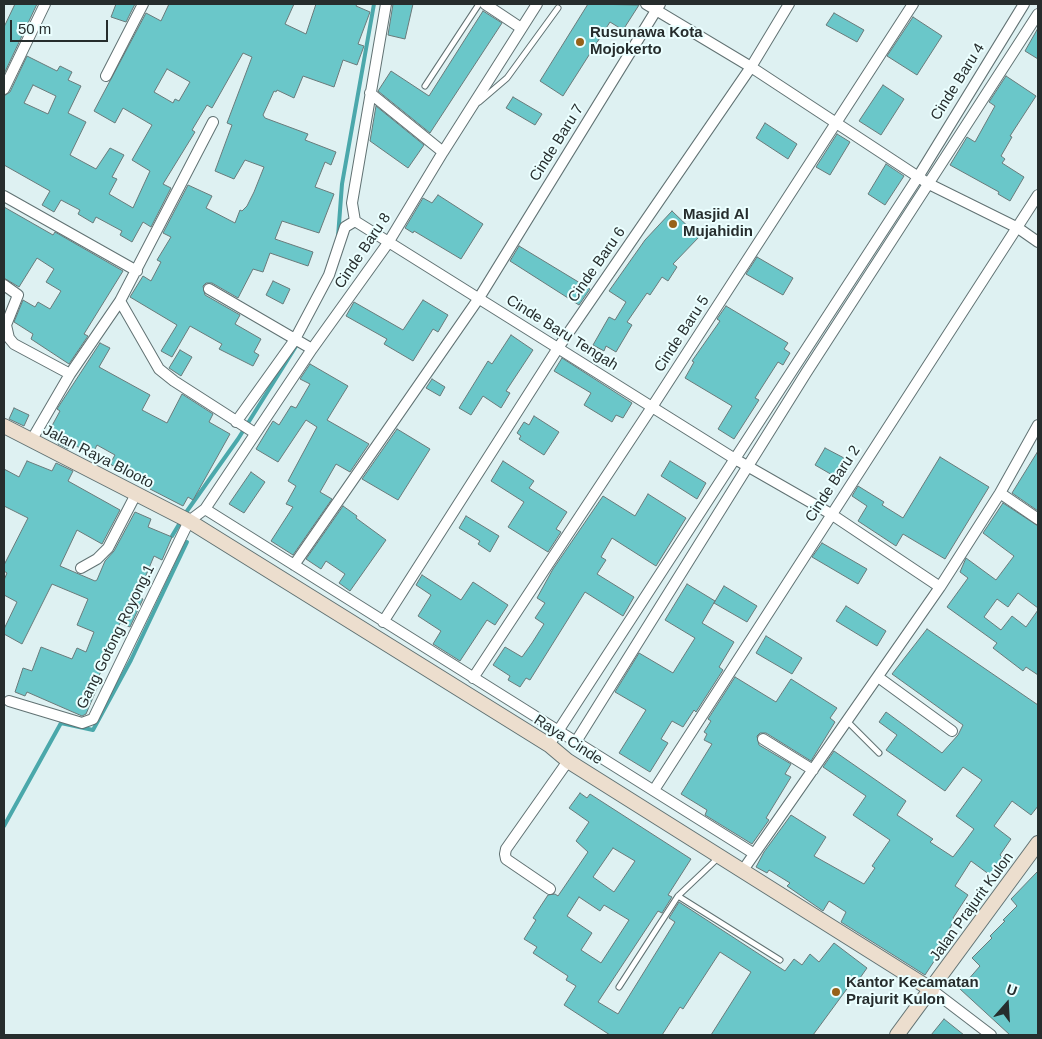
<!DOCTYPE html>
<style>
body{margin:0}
#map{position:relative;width:1042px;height:1039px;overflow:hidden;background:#def1f2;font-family:Helvetica,sans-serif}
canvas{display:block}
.frame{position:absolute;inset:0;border:5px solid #262d2d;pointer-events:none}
.north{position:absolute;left:982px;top:979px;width:50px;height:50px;-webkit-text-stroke:4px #ebffff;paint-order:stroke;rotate:19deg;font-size:14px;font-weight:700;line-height:20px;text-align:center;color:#262d2d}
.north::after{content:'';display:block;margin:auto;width:18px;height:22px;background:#262d2d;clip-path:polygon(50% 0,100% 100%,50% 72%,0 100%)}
.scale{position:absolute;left:10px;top:20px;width:98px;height:22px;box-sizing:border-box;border:2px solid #262d2d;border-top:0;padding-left:6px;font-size:15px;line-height:18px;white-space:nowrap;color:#262d2d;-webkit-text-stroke:4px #ebffff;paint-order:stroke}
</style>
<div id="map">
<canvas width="1042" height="1039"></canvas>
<div class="frame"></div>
<div class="north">U</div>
<div class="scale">50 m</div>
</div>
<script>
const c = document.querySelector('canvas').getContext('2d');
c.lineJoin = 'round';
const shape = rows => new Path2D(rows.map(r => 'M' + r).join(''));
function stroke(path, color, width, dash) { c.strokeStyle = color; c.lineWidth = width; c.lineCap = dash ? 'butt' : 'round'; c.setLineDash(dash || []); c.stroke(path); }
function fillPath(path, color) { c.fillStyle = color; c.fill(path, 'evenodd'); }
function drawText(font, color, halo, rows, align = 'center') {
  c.font = font + ' Helvetica,sans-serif'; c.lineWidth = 4; c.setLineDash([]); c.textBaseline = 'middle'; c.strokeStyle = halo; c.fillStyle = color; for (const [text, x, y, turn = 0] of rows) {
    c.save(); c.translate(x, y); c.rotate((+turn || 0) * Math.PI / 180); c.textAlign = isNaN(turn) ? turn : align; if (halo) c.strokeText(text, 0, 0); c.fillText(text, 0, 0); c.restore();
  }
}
stroke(shape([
 [338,237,342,184,374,4],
 [172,536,187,511,238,439,298,343],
 [4,826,61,723,93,730,131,660,187,542]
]), '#4aa8ab', 4);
const building = shape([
 [15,4,37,4,4,74,4,27,15,4],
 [116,4,135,4,126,22,111,17,116,4],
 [169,4,294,4,285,24,306,34,316,4,357,4,356,6,370,12,358,44,364,46,357,65,343,60,334,87,303,76,294,98,277,90,276,92,274,91,263,115,265,118,308,134,305,140,336,152,331,165,325,162,315,187,334,194,319,233,282,221,275,239,313,252,308,266,270,253,263,272,253,269,238,298,212,283,206,283,203,286,205,295,240,315,235,324,261,339,254,352,259,355,253,366,219,349,222,344,190,326,172,357,161,351,177,325,130,297,143,276,151,281,161,262,157,260,171,237,163,233,188,185,212,196,206,208,235,223,240,210,242,211,247,206,254,192,264,167,245,160,234,179,215,171,232,125,227,123,252,57,243,53,212,108,207,105,192,130,195,132,163,184,171,188,151,227,143,222,132,242,120,235,122,231,96,217,93,223,78,214,80,210,61,200,54,212,42,205,50,191,4,165,4,96,10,92,27,56,57,71,60,66,72,72,68,80,81,86,68,113,86,122,70,155,96,169,110,148,124,155,112,177,117,179,109,194,133,208,150,171,132,160,152,125,123,108,115,123,94,111,146,13,161,21,169,4],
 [167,69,190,82,179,101,175,99,173,103,154,92,167,69],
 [33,85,56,96,48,114,24,103,33,85],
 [393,4,413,4,405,39,388,35,393,4],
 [588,4,639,5,623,30,610,22,563,96,540,81,588,4],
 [483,11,502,23,430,133,378,91,391,71,429,96,483,11],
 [834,13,864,30,857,42,826,25,834,13],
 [913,17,942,36,917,75,887,56,913,17],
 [1038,28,1038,59,1025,51,1038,28],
 [1006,76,1036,96,1010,136,1012,137,1001,156,1005,159,1002,163,1024,177,1010,201,998,194,999,192,950,165,967,137,975,142,995,106,989,102,1006,76],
 [883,85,904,99,881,135,859,121,883,85],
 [513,97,542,114,535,125,506,108,513,97],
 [376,106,424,145,408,168,370,141,376,106],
 [765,123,797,144,788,159,756,138,765,123],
 [837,134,850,142,830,175,816,167,837,134],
 [886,164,904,176,885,205,868,194,886,164],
 [438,195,483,224,461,259,414,231,413,233,405,228,423,198,432,203,438,195],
 [4,207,53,235,55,232,123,271,84,334,88,336,69,364,31,339,33,334,14,322,23,300,35,307,38,302,50,309,61,291,46,282,54,269,37,258,19,287,4,278,4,207],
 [672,211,699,237,673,264,677,267,668,281,662,277,650,295,647,293,627,322,632,325,616,352,606,346,604,351,593,345,609,317,615,320,626,302,609,291,645,240,672,211],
 [519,246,590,289,579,305,510,261,519,246],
 [757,257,793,278,783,295,746,274,757,257],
 [273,281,290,289,283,304,266,295,273,281],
 [423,300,448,315,438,332,433,329,413,361,384,344,387,339,346,316,354,302,403,330,423,300],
 [726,306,788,343,784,349,790,353,783,365,778,362,755,398,759,400,734,439,718,429,732,406,685,378,694,362,692,361,720,321,717,319,726,306],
 [511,335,533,350,506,391,510,393,501,408,483,396,471,415,459,408,488,361,492,364,511,335],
 [100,343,110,348,99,367,150,395,142,410,167,423,182,394,213,414,209,422,230,434,193,500,188,497,183,506,150,489,154,482,135,472,124,467,122,471,110,464,115,455,97,445,92,455,71,443,68,449,58,444,60,439,48,433,60,411,57,409,100,343],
 [180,350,192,357,181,376,169,368,180,350],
 [562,358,632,403,623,418,616,415,612,422,584,405,591,393,554,371,562,358],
 [310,364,348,386,327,420,369,444,350,472,336,464,320,492,332,499,293,555,271,541,293,507,286,504,296,486,288,481,317,427,306,420,278,462,256,449,273,421,279,425,291,406,296,408,310,384,300,379,310,364],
 [432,379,445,387,440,396,426,388,432,379],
 [14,408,29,415,24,426,9,419,14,408],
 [534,416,559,432,544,455,519,439,521,436,517,433,524,422,529,425,534,416],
 [397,429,430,449,398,500,362,479,397,429],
 [825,448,844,458,834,476,815,465,825,448],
 [1038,451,1038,511,1012,493,1038,451],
 [940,457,989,487,945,559,903,534,896,546,858,521,867,506,852,496,858,486,884,502,882,505,903,518,940,457],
 [27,461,52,471,56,463,73,471,68,481,120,510,102,544,77,530,60,566,95,581,97,580,105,561,114,551,135,512,151,519,148,527,172,537,162,560,154,556,137,597,143,599,130,627,120,623,113,640,111,639,102,659,106,660,98,678,101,679,86,714,82,716,27,692,25,696,15,692,23,668,32,671,41,647,72,659,77,648,86,652,94,632,77,625,88,599,52,584,22,644,4,634,4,629,17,602,4,595,4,580,7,573,4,571,4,565,28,518,4,506,4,469,19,477,27,461],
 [503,461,534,481,529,488,567,512,556,529,561,532,548,552,508,527,524,502,491,481,503,461],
 [670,461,706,483,697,499,661,476,670,461],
 [251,472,265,482,244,513,229,504,251,472],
 [648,494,686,518,656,566,612,538,601,557,606,560,597,574,634,597,623,616,585,592,530,680,526,678,520,687,508,680,510,676,493,665,505,647,522,657,532,643,544,624,535,618,545,603,537,598,553,569,603,496,635,516,648,494],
 [1003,503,1038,526,1038,608,1018,593,1008,607,997,599,984,617,1001,630,1012,616,1026,627,1038,610,1038,675,1026,667,1023,671,993,648,997,643,947,607,968,578,960,572,966,558,996,580,1014,556,983,533,1003,503],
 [343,506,357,516,356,518,386,540,350,591,339,583,345,574,326,561,321,569,306,559,343,506],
 [466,516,499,536,490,552,478,544,480,541,459,528,466,516],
 [822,543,867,569,858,584,812,557,822,543],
 [422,575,461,600,473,582,508,605,495,625,487,620,460,661,433,644,441,631,418,616,431,595,416,585,422,575],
 [687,584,715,601,702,623,734,642,719,667,723,670,696,712,694,710,683,727,672,721,661,739,668,743,650,772,619,753,646,710,615,692,639,653,673,673,695,638,665,620,687,584],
 [724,586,757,606,747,622,714,603,724,586],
 [846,606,886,631,877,646,836,621,846,606],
 [927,629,1038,705,1038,806,1031,815,1012,801,994,826,1011,839,1000,855,1002,857,990,875,971,861,955,886,968,895,953,918,955,919,946,935,950,937,925,975,841,922,846,912,829,901,823,911,787,886,790,883,769,870,767,873,756,867,764,852,791,815,826,837,814,856,864,884,875,868,872,866,890,840,853,815,866,796,823,767,834,751,906,801,897,815,933,839,930,842,953,857,963,844,974,829,956,816,982,780,963,767,945,791,886,750,897,735,879,722,886,712,942,753,958,735,963,725,892,674,927,629],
 [766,636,802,658,792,674,756,653,766,636],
 [735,677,776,702,791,679,837,708,830,718,835,722,811,761,766,733,760,733,757,736,759,745,791,764,785,774,791,777,766,818,769,820,752,844,705,815,707,810,681,794,712,744,704,740,707,734,704,732,711,721,708,719,735,677],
 [580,793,587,798,590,794,691,859,668,895,672,897,662,913,658,911,598,1002,618,1014,675,922,669,918,679,902,785,971,794,959,802,965,810,954,819,962,834,943,867,968,855,985,852,982,813,1035,711,1035,751,972,720,952,683,1009,680,1007,662,1035,610,1035,564,1005,576,986,566,980,568,976,533,953,537,947,524,939,536,920,533,918,548,895,555,894,558,896,588,852,576,841,589,822,569,808,580,793],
 [613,848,635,861,614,892,593,877,613,848],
 [579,897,600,911,604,905,629,920,601,963,581,950,592,933,567,916,579,897],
 [1038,871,1038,1035,1010,1035,960,989,980,966,972,958,992,938,990,936,1005,921,1003,920,1017,906,1011,899,1038,871],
 [944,1019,964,1035,931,1035,944,1019]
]);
fillPath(building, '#6ac7c9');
stroke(building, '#697a7a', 1);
const lane = shape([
 [425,86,479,4],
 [479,102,507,78,558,8],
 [847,721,879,753],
 [678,896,780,960],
 [619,987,678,896,718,858]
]);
const street = shape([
 [386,4,352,203,355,221,735,459,831,514,940,587],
 [485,4,521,28],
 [646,4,751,67,929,184,1018,228,1038,242],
 [106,76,143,4],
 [4,89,45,4],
 [370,93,443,152],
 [4,196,137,271],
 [4,285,18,295,6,325,9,338,14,344,70,374],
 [209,289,312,349],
 [120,301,159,369,174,381,255,433],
 [236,422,294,341,329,275,345,227,355,221],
 [31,441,70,374,120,301,213,122],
 [1000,493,1038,519],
 [205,509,312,349,388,243,443,152,537,4],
 [294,565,479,298,660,4],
 [81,568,97,559,108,548,135,496],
 [383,622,558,348,751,67,789,4],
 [878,677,952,731],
 [473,678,652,407,913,4],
 [9,701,82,723,93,719,189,521,205,509,753,853],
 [763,739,813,770],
 [577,740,806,373,1038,14],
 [549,745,918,177,1024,4],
 [654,790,1038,195],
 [743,870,940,587,1000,493,1038,425],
 [550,889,506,859,505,854,506,849,568,761],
 [932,990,991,1035]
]);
const secondary = shape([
 [4,426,189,521,549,745,568,761,932,990],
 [897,1035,1038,843]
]);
stroke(lane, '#617273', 7);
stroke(street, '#617273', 12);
stroke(secondary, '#617273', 16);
stroke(lane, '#fff', 5);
stroke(street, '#fff', 10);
stroke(secondary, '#ecdece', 14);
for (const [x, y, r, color] of [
 [580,42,5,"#976219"],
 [673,224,5,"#976219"],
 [836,992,5,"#976219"]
]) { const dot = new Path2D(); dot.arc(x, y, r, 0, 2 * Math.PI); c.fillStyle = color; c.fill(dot); stroke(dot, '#ebffff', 2); }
drawText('bold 15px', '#262d2d', '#ebffff', [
 ["Rusunawa Kota",590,33],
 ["Mojokerto",590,50],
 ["Masjid Al",683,215],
 ["Mujahidin",683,232],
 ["Kantor Kecamatan",846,983],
 ["Prajurit Kulon",846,1000]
], 'left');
drawText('15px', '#262d2d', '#ebffff', [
 ["Cinde Baru 4",958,82,-58],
 ["Cinde Baru 7",557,143,-58],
 ["Cinde Baru 8",363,251,-56],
 ["Cinde Baru 6",597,265,-55],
 ["Cinde Baru Tengah",562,333,32],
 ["Cinde Baru 5",682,334,-57],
 ["Jalan Raya Blooto",98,457,27],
 ["Cinde Baru 2",833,484,-57],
 ["Gang Gotong Royong.1",116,637,-64],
 ["Raya Cinde",568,740,33],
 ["Jalan Prajurit Kulon",972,907,-54]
]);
</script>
